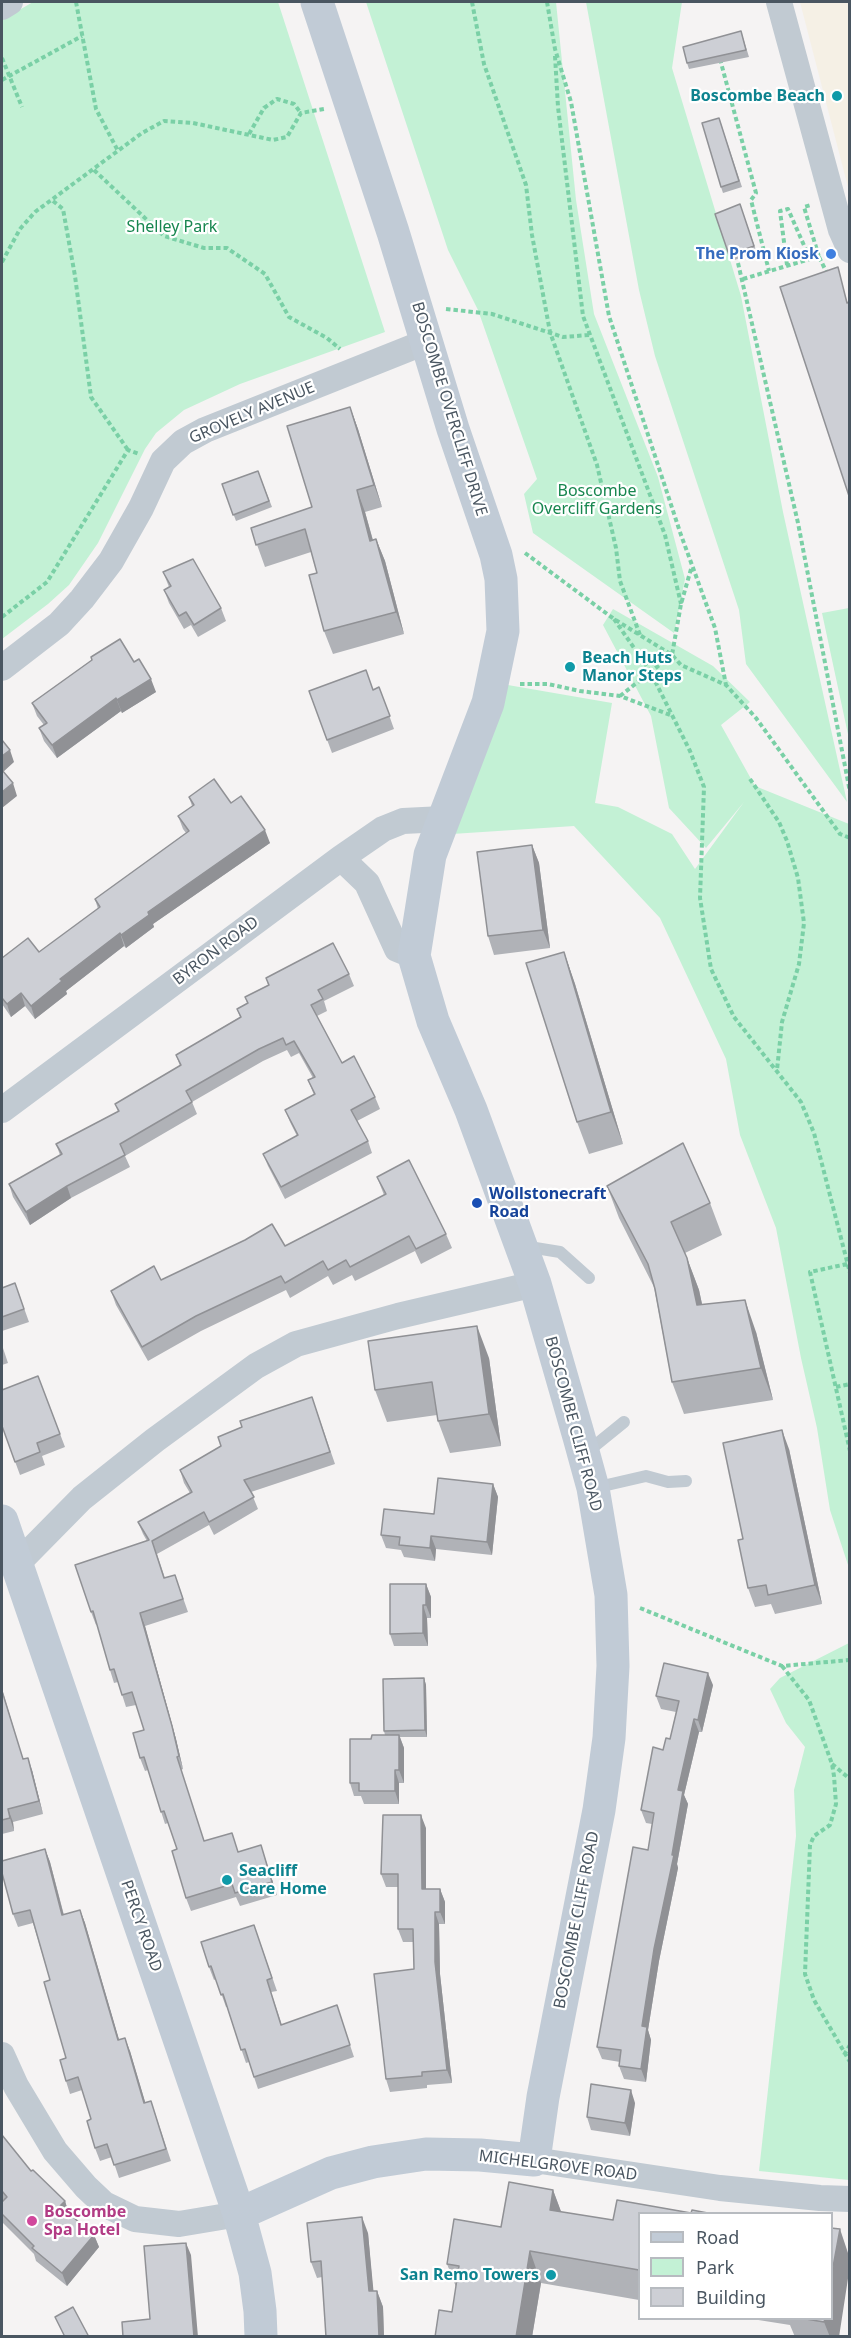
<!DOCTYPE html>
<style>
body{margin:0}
#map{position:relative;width:851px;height:2338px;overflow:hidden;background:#f5f3f3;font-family:"Noto Sans",sans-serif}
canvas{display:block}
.frame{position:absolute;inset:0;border:3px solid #4a5661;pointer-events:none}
.legend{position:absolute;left:638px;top:2212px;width:195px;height:108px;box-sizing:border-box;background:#fff;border:2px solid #b7bbc0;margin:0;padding:8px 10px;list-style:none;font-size:18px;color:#4a5661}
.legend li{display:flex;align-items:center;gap:12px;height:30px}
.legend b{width:30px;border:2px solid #b7bbc0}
</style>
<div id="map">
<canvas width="851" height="2338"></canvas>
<div class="frame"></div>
<ul class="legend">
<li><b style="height:8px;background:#c1cbd6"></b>Road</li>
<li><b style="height:16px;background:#c3f1d5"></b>Park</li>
<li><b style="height:16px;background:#cdcfd5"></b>Building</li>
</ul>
</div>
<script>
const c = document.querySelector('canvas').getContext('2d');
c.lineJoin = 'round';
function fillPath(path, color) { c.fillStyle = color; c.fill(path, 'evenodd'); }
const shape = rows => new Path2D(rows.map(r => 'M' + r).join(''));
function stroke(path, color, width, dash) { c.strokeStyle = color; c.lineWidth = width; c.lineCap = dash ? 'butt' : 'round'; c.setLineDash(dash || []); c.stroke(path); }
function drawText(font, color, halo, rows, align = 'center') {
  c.font = font + ' "Noto Sans",sans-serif'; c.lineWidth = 4.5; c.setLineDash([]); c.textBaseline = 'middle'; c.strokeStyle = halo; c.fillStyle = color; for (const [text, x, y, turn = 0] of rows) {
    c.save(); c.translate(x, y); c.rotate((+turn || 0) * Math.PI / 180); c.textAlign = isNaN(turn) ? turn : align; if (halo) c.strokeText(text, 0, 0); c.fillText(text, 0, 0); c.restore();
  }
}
fillPath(shape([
 [33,2,278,2,385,332,240,384,184,410,156,433,145,449,98,543,69,585,48,604,2,639,2,20],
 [366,2,556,2,576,200,594,314,658,477,685,579,674,633,533,533,524,494,537,479,478,310,448,250],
 [586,2,682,2,672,68,741,296,783,512,847,802,746,664,739,610,655,356,639,290],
 [849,608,850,608,849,739,822,613],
 [613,609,713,666,750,702,721,725,755,786,849,824,849,1568,830,1510,817,1428,801,1358,776,1228,740,1135,726,1059,660,918,574,826,452,834,502,684,612,703,595,803,618,807,672,834,695,869,744,802,706,848,669,808,651,716,603,625],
 [849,1643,849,2180,759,2171,796,1836,794,1790,805,1747,786,1723,770,1689,780,1678]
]), '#c3f1d5');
fillPath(shape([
 [800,2,849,2,849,191]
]), '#f5f0e5');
stroke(shape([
 [76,2,96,109,118,151],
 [472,2,484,64,526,185,532,235,550,332,597,465,616,548,620,581,640,635],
 [547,2,555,49,571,102,609,316,681,535,715,628,726,685],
 [555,56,558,107,583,316,665,535,681,604],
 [2,58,22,107],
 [720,59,756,193,751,200,769,271],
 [2,80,82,36],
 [249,134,264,108,277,99,294,104,301,113],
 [94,170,164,236,204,248,227,248,265,274,289,317,327,338,340,349],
 [53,201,63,209,75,276,91,397,128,450],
 [819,257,828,275],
 [2,262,20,229,35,212,142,133,164,121,193,123,273,140,287,137,301,113,324,109],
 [738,263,798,523,850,792],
 [787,265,780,211,788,209,810,259,819,257,804,207,811,205],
 [743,279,810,259],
 [446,309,492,314,563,337,589,335],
 [525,553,614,619,672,655,681,665,726,685,756,718,840,834,850,838],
 [2,617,47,582,128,450,139,454],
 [614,619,650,671,690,751,704,787,700,898,711,969,734,1017,801,1102,814,1133,850,1273],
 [520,684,548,684,580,691,620,696,673,716],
 [620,696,672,655,681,604,691,569],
 [750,779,779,822,787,841,798,878,804,923,799,964,782,1022,777,1070],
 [847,1264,810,1272,850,1451],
 [836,1387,850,1384],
 [640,1608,782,1666,850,1660],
 [782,1666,809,1700,832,1764,834,1776,836,1804,830,1825,814,1836,810,1845,805,1974,814,2000,850,2062],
 [832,1764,850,1779],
 [844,2055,850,2045]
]), '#7ad0a6', 4, [4.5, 3]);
stroke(shape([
 [523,1246,560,1252,589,1278],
 [587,1452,624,1422],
 [594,1488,646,1476,668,1482,686,1481]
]), '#c1cad2', 12);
stroke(shape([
 [779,2,841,230,850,250],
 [2,7,10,2],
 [2,668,59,624,82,599,111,561,141,508,163,461,183,442,205,430,428,341],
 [341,858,367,883,397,949,414,956],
 [2,1110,341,858,383,829,403,821,443,819],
 [17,1564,82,1498,155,1440,256,1366,296,1344,398,1316,535,1284],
 [2,2055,16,2086,55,2151,86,2187,104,2204,135,2219,179,2224,239,2214],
 [534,2160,720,2188,820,2198,850,2199]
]), '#c1cad2', 26);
stroke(shape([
 [2,1521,239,2214,255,2273,260,2311,261,2336],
 [239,2214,331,2173,373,2162,426,2154,480,2155,534,2160,543,2097,599,1810,609,1738,613,1666,611,1595,593,1488,579,1437,535,1284,471,1110,433,1021,414,956,430,855,488,703,503,631,501,579,496,555,453,429,393,232,317,2]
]), '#c1cbd6', 33);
fillPath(shape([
 [741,31,749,57,689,69,687,63],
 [719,118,742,187,723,193,721,187],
 [740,204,757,253,731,261,715,214],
 [350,407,358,429,382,507,365,512,373,540,376,539,385,561,404,634,333,654,324,631,317,573,311,552,265,567,251,528,312,507],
 [258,471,272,507,236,521,222,484],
 [163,572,221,608,226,621,198,637,191,625,184,629,169,603,164,590,169,587],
 [91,657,134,662,156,692,122,713,121,711,57,758,44,741,39,728,44,725,37,716,32,703,92,660],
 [379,687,394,729,332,753,309,691,373,690],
 [189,797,231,803,270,843,153,924,154,927,126,948,124,946,66,991,67,994,35,1019,25,1006,11,1017,2,1004,2,958,39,952,98,909,95,899,186,833,183,829,178,816,192,806],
 [532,845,539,863,550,948,494,955,488,936],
 [564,952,575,984,623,1144,589,1154,577,1122],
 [349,974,354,986,324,1001,327,1011,317,1016,342,1063,375,1097,380,1109,357,1121,368,1141,372,1153,285,1199,268,1166,263,1154,297,1136,290,1122,285,1110,314,1095,308,1080,313,1078,299,1053,291,1057,287,1050,263,1061,192,1102,197,1114,125,1156,130,1167,71,1198,30,1225,13,1197,9,1184,60,1155,56,1144,118,1112,115,1104,180,1066,176,1055,240,1017,237,1009,247,1003,245,997,268,985,266,978],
 [377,1177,446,1234,452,1248,421,1264,415,1251,355,1281,352,1275,333,1285,328,1276,290,1298,286,1290,201,1331,148,1361,116,1305,111,1291,161,1280,285,1246,384,1195],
 [607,1186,710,1203,722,1235,685,1253,699,1290,702,1304,756,1332,773,1400,684,1414,672,1382,654,1287,619,1218],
 [15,1283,29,1322,2,1331,2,1288],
 [2,1345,8,1363,2,1365],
 [489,1358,501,1446,450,1453,438,1421,437,1415,387,1422,375,1390],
 [38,1376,65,1447,42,1456,45,1465,20,1475,2,1426],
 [312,1397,335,1464,251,1492,258,1509,214,1535,209,1525,157,1554,165,1578,175,1575,188,1612,145,1626,176,1739,183,1769,181,1770,204,1841,239,1852,265,1858,277,1895,240,1906,236,1897,191,1911,186,1898,177,1849,168,1823,165,1824,148,1770,145,1771,140,1758,144,1730,136,1705,126,1707,118,1682,114,1683,110,1670,97,1624,96,1625,91,1612,147,1541,143,1534,138,1522,190,1493,184,1483,180,1470],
 [789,1449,822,1604,775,1614,771,1604,755,1607,748,1588,743,1539],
 [493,1484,498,1497,492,1555,436,1549,435,1561,404,1557,401,1550,386,1548,381,1535,434,1514],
 [426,1584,431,1597,431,1618,427,1618,428,1646,394,1646,390,1634],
 [424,1678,426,1685,427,1737,400,1737,404,1748,404,1783,399,1783,399,1804,364,1804,361,1796,354,1796,350,1783,371,1739,385,1735,384,1731],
 [713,1685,702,1732,699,1732,684,1795,688,1804,677,1864,678,1868,659,1961,648,2030,651,2040,646,2082,624,2079,619,2066,620,2062,602,2059,597,2047,648,1850,652,1824,646,1823,641,1810,663,1750,670,1739,676,1712,661,1709,656,1696],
 [2,1689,23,1759,32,1770,43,1814,13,1822,14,1831,2,1834],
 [426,1828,426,1889,440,1889,445,1902,445,1924,439,1924,440,1974,452,2083,427,2085,427,2088,390,2092,386,2079,414,1969,413,1942,403,1942,398,1929,398,1887,386,1887,381,1874],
 [45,1849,50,1862,64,1915,80,1910,85,1923,119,2040,130,2051,145,2102,155,2113,171,2161,119,2178,112,2157,100,2161,95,2148,91,2119,82,2090,70,2094,66,2081,66,2058,50,1980,33,1923,18,1927,13,1914],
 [254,1925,277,1991,271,1992,282,2025,341,2018,354,2057,258,2089,249,2062,246,2063,227,2007,226,2007,216,1979,214,1980,209,1967],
 [635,2103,630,2136,591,2130,587,2117],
 [2,2135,31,2171,65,2201,69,2214,94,2235,99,2247,67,2286,36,2261,34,2254,2,2222,2,2202,3,2200,2,2198],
 [509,2182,553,2190,561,2212,613,2220,617,2200,691,2213,692,2210,713,2214,639,2214,639,2300,541,2283,532,2337,435,2337,439,2310,452,2312,456,2287,447,2264,454,2219,501,2227],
 [368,2233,373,2291,377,2291,383,2307,384,2337,326,2337,322,2277,317,2278,311,2262],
 [752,2319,831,2319,839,2337,795,2337,790,2325]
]), '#b0b2b7');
fillPath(shape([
 [350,407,358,429,382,507,374,485],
 [357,490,365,512,379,563,370,541],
 [376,539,385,561,404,634,396,612],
 [151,679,156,692,122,713,117,700],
 [116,698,121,711,57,758,52,745],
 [10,750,14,762,2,773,2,756],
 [13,783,17,796,2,808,2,792],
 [265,830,270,843,153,924,154,927,126,948,121,935,148,912],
 [532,845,539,863,550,948,543,930],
 [120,933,124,946,66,991,67,994,35,1019,31,1006,60,979],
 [564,952,575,984,623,1144,611,1112],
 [21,993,25,1006,11,1017,7,1004],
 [67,1186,71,1198,30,1225,26,1212],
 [687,1258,699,1290,709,1337,697,1305],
 [745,1300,756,1332,773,1400,761,1368],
 [477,1326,489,1358,501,1446,489,1414],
 [782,1430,789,1449,822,1604,815,1585],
 [493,1484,498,1497,492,1555,487,1542],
 [431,1536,436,1549,435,1561,430,1548],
 [426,1584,431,1597,431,1618,426,1605],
 [423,1605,427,1618,428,1646,423,1633],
 [140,1613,145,1626,176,1739,183,1769,179,1756],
 [708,1673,713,1685,702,1732,698,1720],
 [424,1678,426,1685,427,1737,425,1730],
 [694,1719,699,1732,684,1795,688,1804,677,1864,678,1868,659,1961,648,2030,651,2040,646,2082,641,2069,642,2026,654,1949,672,1855,678,1790],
 [399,1735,404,1748,404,1783,399,1770],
 [28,1758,32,1770,43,1814,39,1801],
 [395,1770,399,1783,399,1804,395,1791],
 [8,1809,13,1822,14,1831,10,1818],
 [421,1815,426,1828,426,1902,422,1889],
 [261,1845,265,1858,277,1895,272,1882],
 [45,1849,50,1862,67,1928,62,1915],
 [440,1889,445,1902,445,1924,440,1912],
 [80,1910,85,1923,123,2053,118,2040],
 [435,1912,439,1924,440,1974,452,2083,447,2070,435,1962],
 [125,2038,130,2051,149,2115,144,2103],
 [631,2090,635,2103,630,2136,625,2123],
 [553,2190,565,2222,550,2210],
 [65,2201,69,2214,60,2206],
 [362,2217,368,2233,375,2307,369,2291],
 [840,2229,849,2256,849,2272,839,2337,830,2337,824,2322,825,2319,831,2319,831,2278],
 [94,2235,99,2247,67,2286,62,2273],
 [186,2243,191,2255,198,2337,194,2337],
 [530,2251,541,2283,532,2337,516,2337],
 [377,2291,383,2307,384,2337,379,2337]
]), '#909195');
const building = shape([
 [741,31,746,50,687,63,683,47,741,31],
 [719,118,739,181,721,187,702,123,719,118],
 [740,204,754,246,729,255,715,214,740,204],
 [838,267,847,303,849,302,849,496,780,287,838,267],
 [350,407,374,485,357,490,370,541,376,539,396,612,324,631,309,575,317,573,305,529,256,545,251,528,312,507,287,426,350,407],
 [258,471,269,501,233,515,222,484,258,471],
 [193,559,221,608,194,625,186,612,179,616,164,590,171,586,163,572,193,559],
 [120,639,134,662,139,659,151,679,117,700,116,698,52,745,39,728,47,723,32,703,92,660,91,657,120,639],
 [366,670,373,690,379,687,390,716,327,740,309,691,366,670],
 [2,740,10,750,2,756,2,740],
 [2,770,13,783,2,792,2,770],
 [214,779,231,803,241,796,265,830,148,912,149,915,121,935,120,933,60,979,62,981,31,1006,21,993,7,1004,2,998,2,958,28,938,39,952,100,907,95,899,189,831,178,816,194,805,189,797,214,779],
 [532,845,543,930,488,936,477,852,532,845],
 [333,943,349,974,318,990,323,999,311,1005,342,1063,354,1056,375,1097,351,1110,368,1141,281,1187,263,1154,298,1135,285,1110,315,1094,308,1080,315,1077,294,1041,286,1045,283,1038,259,1049,186,1091,192,1102,120,1144,125,1155,67,1186,26,1212,9,1184,62,1154,56,1144,119,1111,115,1104,181,1065,176,1055,241,1017,237,1009,248,1003,245,997,269,985,266,978,333,943],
 [564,952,611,1112,577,1122,526,963,564,952],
 [683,1143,710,1203,671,1222,687,1258,697,1305,745,1300,761,1368,672,1382,655,1289,648,1264,607,1186,683,1143],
 [409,1160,446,1234,416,1249,409,1236,350,1267,346,1260,328,1270,323,1261,285,1283,281,1276,196,1316,142,1347,111,1291,154,1266,161,1280,245,1240,272,1224,285,1246,386,1194,377,1177,409,1160],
 [15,1283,24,1309,2,1317,2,1288,15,1283],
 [477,1326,489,1414,438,1421,432,1382,375,1390,368,1341,477,1326],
 [38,1376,60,1434,37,1443,40,1452,15,1462,2,1426,2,1390,38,1376],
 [312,1397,330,1452,244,1480,254,1497,209,1522,204,1512,152,1541,164,1578,175,1575,183,1599,140,1613,172,1726,179,1756,177,1757,204,1841,232,1833,238,1852,261,1845,272,1882,235,1893,232,1884,186,1898,172,1851,177,1849,164,1811,161,1812,144,1757,140,1758,133,1733,144,1730,132,1692,122,1695,114,1669,110,1670,93,1611,91,1612,75,1565,149,1540,138,1522,192,1492,180,1470,221,1446,218,1437,242,1427,240,1421,312,1397],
 [782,1430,815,1585,768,1595,766,1585,748,1588,738,1540,743,1539,723,1443,782,1430],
 [438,1478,493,1484,487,1542,431,1536,430,1548,399,1545,400,1537,381,1535,384,1509,434,1514,438,1478],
 [390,1584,426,1584,426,1605,423,1605,423,1633,390,1634,390,1584],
 [664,1663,708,1673,698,1720,694,1719,678,1790,683,1791,672,1855,674,1855,654,1949,642,2026,647,2027,641,2069,619,2066,621,2050,597,2047,633,1847,648,1850,654,1813,641,1810,653,1747,663,1750,666,1738,670,1739,679,1701,656,1696,664,1663],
 [424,1678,425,1730,384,1731,383,1679,424,1678],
 [2,1691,23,1759,28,1758,39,1801,8,1809,10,1818,2,1820,2,1691],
 [372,1735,399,1735,399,1770,395,1770,395,1791,359,1791,359,1783,350,1783,350,1739,371,1739,372,1735],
 [383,1815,421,1815,422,1889,440,1889,440,1912,435,1912,435,1962,447,2070,422,2072,422,2076,386,2079,374,1974,414,1969,413,1929,398,1929,398,1874,381,1874,383,1815],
 [45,1849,62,1915,80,1910,118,2040,125,2038,144,2103,151,2101,166,2149,114,2165,107,2144,95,2148,87,2121,91,2119,78,2077,66,2081,60,2060,66,2058,44,1982,50,1980,30,1910,13,1914,2,1873,2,1861,45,1849],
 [254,1925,272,1978,267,1980,281,2025,337,2005,350,2045,254,2077,245,2049,241,2050,223,1994,221,1995,211,1966,209,1967,201,1942,254,1925],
 [591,2084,631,2090,625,2123,587,2117,591,2084],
 [2,2135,31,2171,33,2170,65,2201,60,2206,94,2235,62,2273,32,2248,34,2246,2,2214,2,2202,7,2197,2,2191,2,2135],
 [509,2182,553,2190,550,2210,613,2220,617,2200,691,2213,692,2210,713,2214,639,2214,639,2270,530,2251,516,2337,435,2337,439,2310,452,2312,459,2266,447,2264,454,2219,501,2227,509,2182],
 [362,2217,369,2291,377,2291,379,2337,326,2337,321,2261,311,2262,307,2223,362,2217],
 [831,2228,840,2229,831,2278,831,2228],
 [186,2243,194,2337,123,2337,122,2322,150,2319,144,2246,186,2243],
 [73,2307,89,2337,65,2337,55,2317,73,2307],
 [806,2319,825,2319,824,2322,806,2319]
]);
fillPath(building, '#cdcfd5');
stroke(building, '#909195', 1.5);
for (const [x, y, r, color] of [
 [837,96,6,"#0f9aa8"],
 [831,254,6,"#3f7fe0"],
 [570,667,6,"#0f9aa8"],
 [477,1203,6,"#1a4fb4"],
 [227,1880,6,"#0f9aa8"],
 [32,2221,6,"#d1479c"],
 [551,2275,6,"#0f9aa8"]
]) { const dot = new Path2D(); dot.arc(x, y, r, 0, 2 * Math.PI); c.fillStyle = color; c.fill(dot); stroke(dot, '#fff', 2); }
drawText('bold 16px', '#0d838f', '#fff', [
 ["Boscombe Beach",825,96],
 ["Beach Huts",582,658,"left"],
 ["Manor Steps",582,676,"left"],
 ["Seacliff",239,1871,"left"],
 ["Care Home",239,1889,"left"],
 ["San Remo Towers",539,2275]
], 'right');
drawText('16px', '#17864f', '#fff', [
 ["Shelley Park",172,227],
 ["Boscombe",597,491],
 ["Overcliff Gardens",597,509]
]);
drawText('bold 16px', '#366cbe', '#fff', [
 ["The Prom Kiosk",819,254]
], 'right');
drawText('16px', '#4a5661', '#fff', [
 ["BOSCOMBE OVERCLIFF DRIVE",449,409,73],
 ["GROVELY AVENUE",252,413,-23],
 ["BYRON ROAD",216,951,-37],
 ["BOSCOMBE CLIFF ROAD",573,1424,75],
 ["BOSCOMBE CLIFF ROAD",577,1920,-79],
 ["PERCY ROAD",141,1926,71],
 ["MICHELGROVE ROAD",558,2166,7]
]);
drawText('bold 16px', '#164399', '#fff', [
 ["Wollstonecraft",489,1194],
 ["Road",489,1212]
], 'left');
drawText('bold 16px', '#b23c85', '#fff', [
 ["Boscombe",44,2212],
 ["Spa Hotel",44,2230]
], 'left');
</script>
